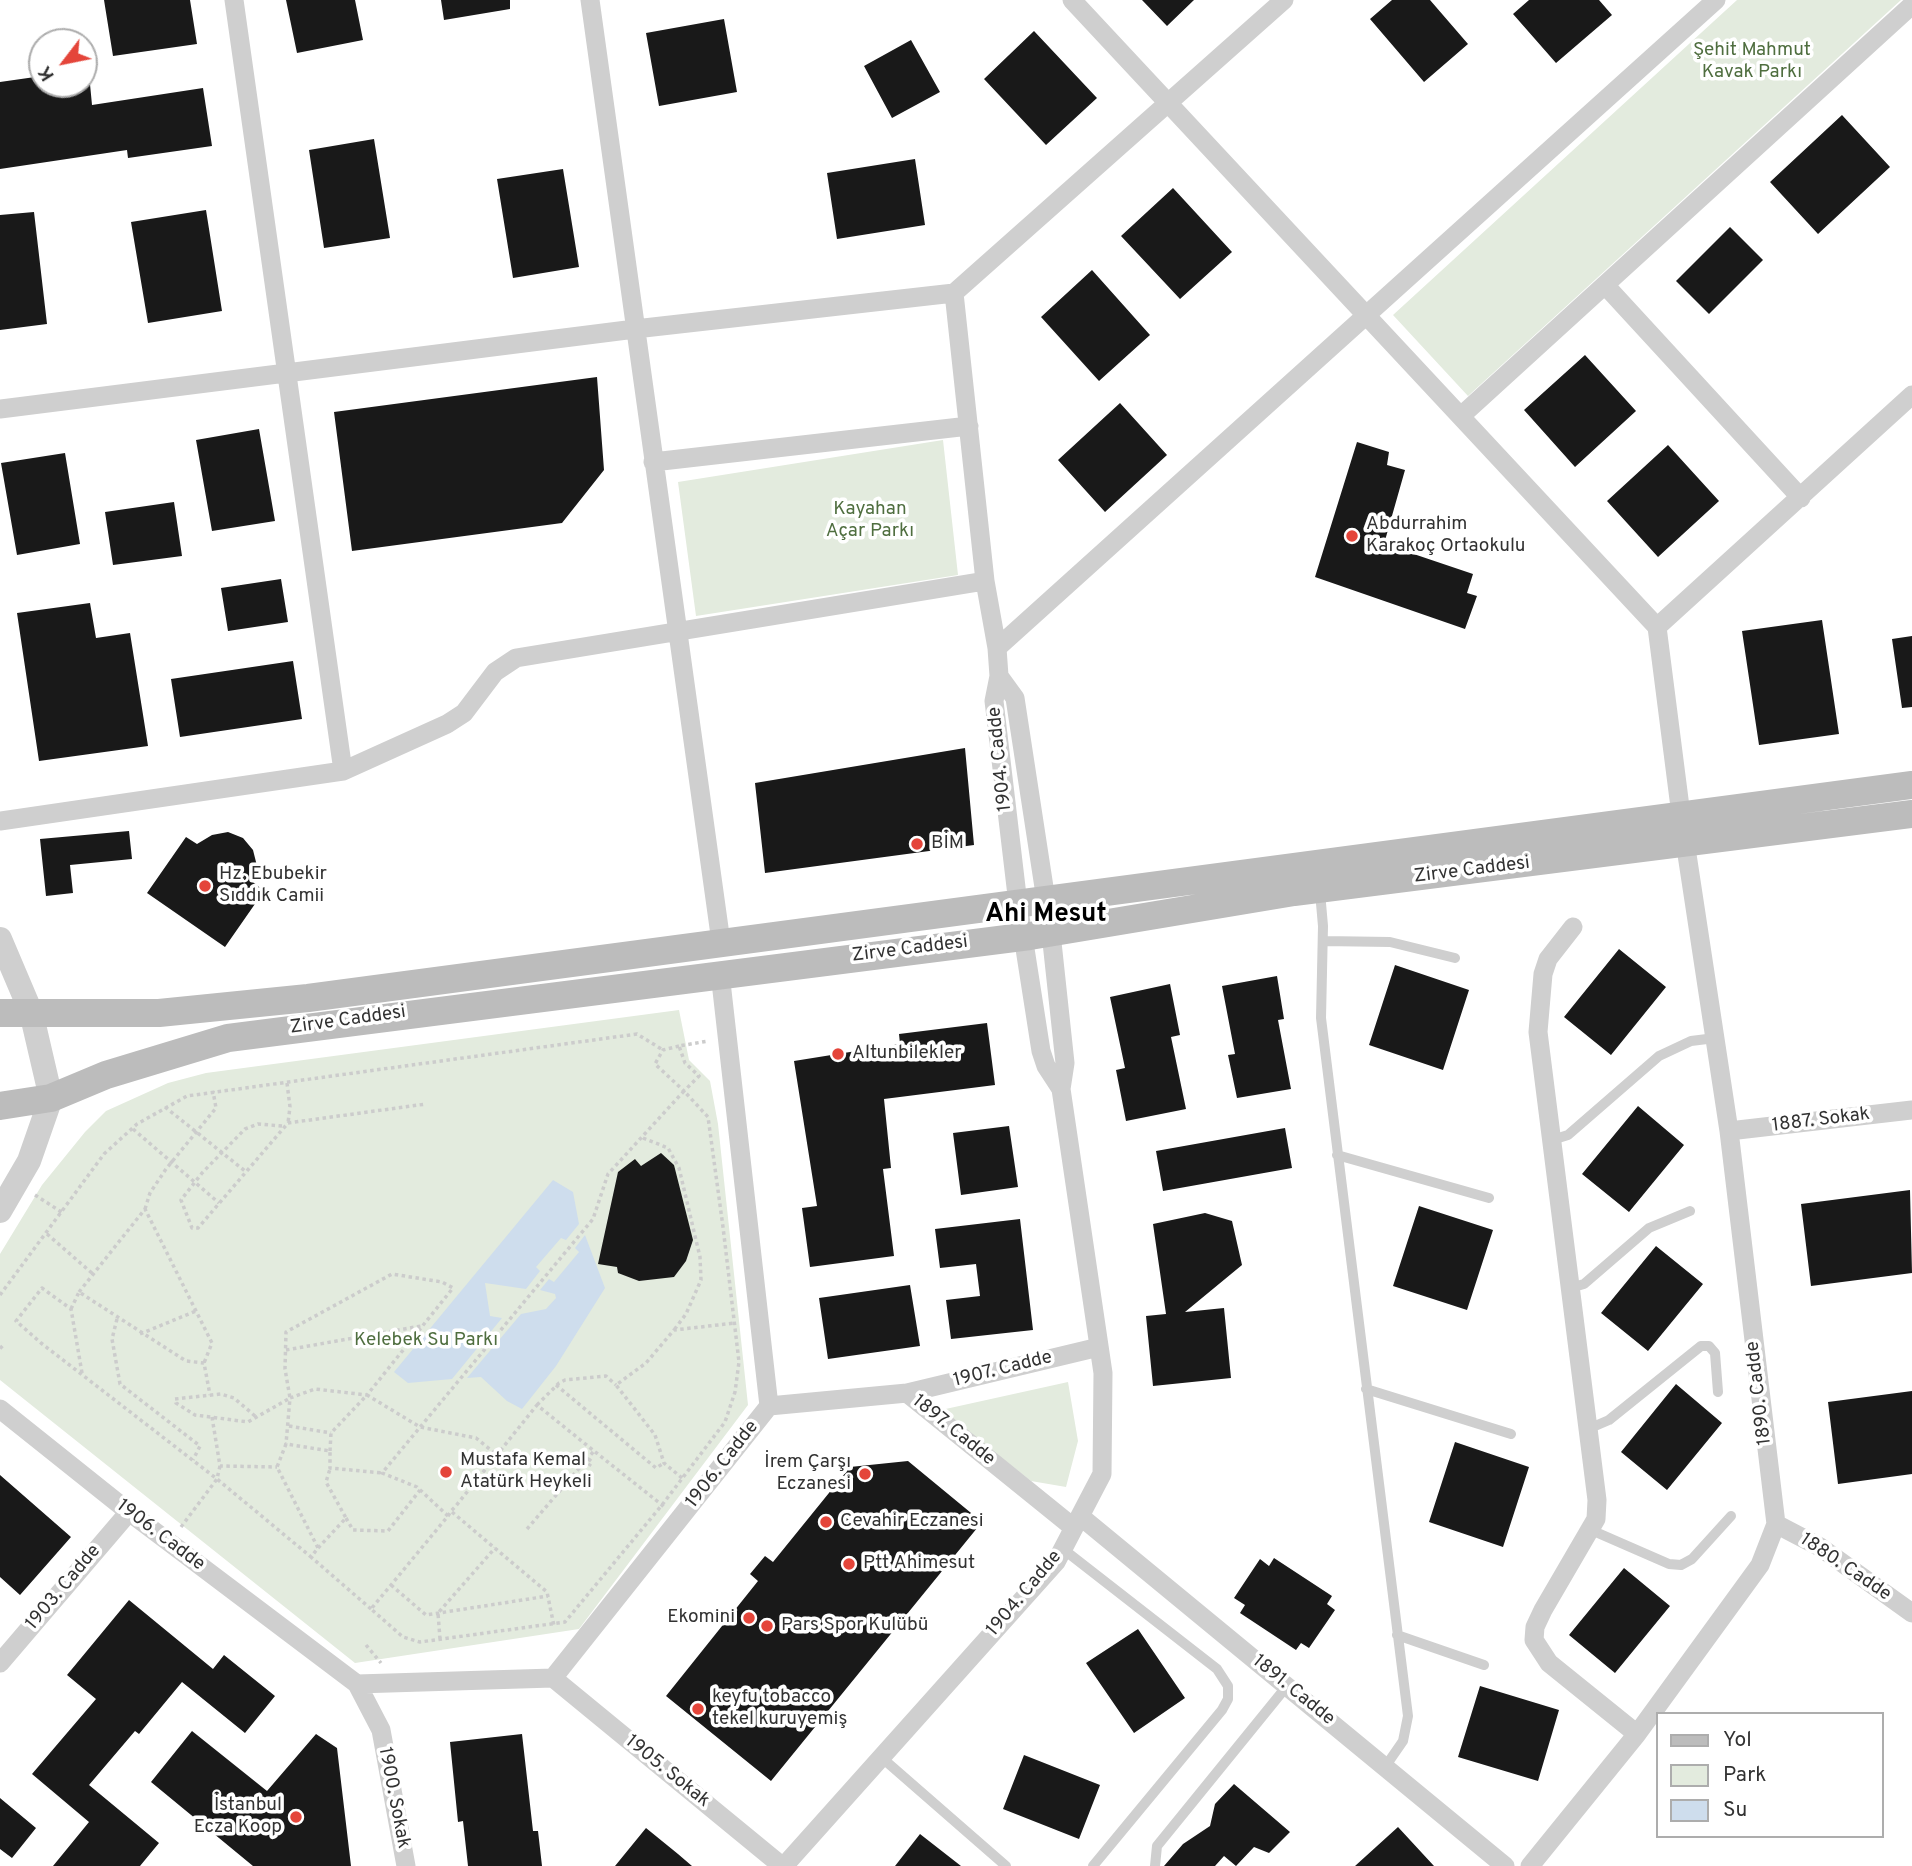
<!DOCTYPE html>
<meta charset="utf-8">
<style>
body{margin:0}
#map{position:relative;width:1912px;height:1866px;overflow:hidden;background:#fff;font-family:Overpass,sans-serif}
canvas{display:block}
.legend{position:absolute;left:1656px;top:1712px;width:228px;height:126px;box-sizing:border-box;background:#fff;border:2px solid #adadad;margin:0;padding:9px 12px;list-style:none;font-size:21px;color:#323232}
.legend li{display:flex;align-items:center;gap:14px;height:35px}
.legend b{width:35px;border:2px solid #adadad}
.north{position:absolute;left:28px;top:28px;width:70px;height:70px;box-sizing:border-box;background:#fff;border:2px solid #adadad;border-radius:50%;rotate:238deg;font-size:19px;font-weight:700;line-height:28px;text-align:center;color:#323232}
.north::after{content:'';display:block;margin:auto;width:24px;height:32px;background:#e4453a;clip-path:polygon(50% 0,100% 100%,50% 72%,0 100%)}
</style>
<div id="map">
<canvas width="1912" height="1866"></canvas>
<ul class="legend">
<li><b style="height:9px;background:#bcbcbc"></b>Yol</li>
<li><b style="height:19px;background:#e3ebde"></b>Park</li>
<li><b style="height:19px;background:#cedded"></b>Su</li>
</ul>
<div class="north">K</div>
</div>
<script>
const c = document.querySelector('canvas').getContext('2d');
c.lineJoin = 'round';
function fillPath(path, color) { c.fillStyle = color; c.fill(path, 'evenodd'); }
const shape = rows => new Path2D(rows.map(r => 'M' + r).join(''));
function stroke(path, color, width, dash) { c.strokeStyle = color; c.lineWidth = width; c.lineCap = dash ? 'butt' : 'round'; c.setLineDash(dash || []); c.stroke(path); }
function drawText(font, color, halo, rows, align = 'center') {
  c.font = font + ' Overpass,sans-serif'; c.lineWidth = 7; c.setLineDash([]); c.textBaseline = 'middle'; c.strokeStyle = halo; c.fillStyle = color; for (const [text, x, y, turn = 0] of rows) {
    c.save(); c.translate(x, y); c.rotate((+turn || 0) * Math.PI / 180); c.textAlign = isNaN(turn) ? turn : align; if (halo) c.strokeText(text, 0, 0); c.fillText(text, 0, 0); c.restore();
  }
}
fillPath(shape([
 [1737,0,1901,0,1468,396,1393,315],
 [943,440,958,575,696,616,678,482],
 [679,1010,689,1060,710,1081,718,1124,748,1405,579,1629,355,1663,0,1380,0,1254,42,1185,85,1132,106,1111,168,1083,206,1073],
 [1068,1382,1078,1441,1066,1487,1031,1481,941,1410]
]), '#e3ebde');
fillPath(shape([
 [553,1180,573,1192,579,1224,566,1240,561,1238,536,1267,540,1271,526,1289,485,1283,490,1316,502,1318,452,1379,408,1383,394,1372],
 [585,1235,605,1288,556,1366,522,1409,507,1401,481,1377,467,1378,521,1314,546,1309,556,1298,555,1294,540,1290,549,1279,554,1282,579,1252,575,1248]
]), '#cedded');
fillPath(shape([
 [104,0,190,0,197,44,113,56],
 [286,0,355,0,363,40,297,53],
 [441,0,510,0,510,9,444,20],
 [1142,0,1194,0,1167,26],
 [1392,0,1430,0,1468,44,1424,82,1370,19],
 [1529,0,1599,0,1612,15,1556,63,1513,14],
 [724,19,737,92,659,106,646,33],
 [1034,31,1097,98,1046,145,984,79],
 [911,40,940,92,892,118,864,66],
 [42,76,42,84,90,84,92,105,203,88,212,146,128,158,127,150,0,169,0,82],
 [1842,115,1890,167,1818,234,1770,182],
 [374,139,390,238,324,248,309,150],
 [915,159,925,225,837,239,827,173],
 [563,169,579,267,513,278,497,179],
 [1173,188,1232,252,1180,299,1121,236],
 [206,210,222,311,148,323,131,222],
 [34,212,47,324,0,330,0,215],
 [1730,227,1763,260,1709,314,1676,281],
 [1092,270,1150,335,1099,381,1041,317],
 [1585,355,1636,411,1575,467,1524,410],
 [597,377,604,470,562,523,352,551,334,412],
 [1120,403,1167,455,1105,512,1058,460],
 [259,429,275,521,212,531,196,440],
 [1357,442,1389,452,1387,465,1405,470,1384,544,1473,574,1467,593,1477,596,1465,629,1315,577],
 [1668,445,1719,501,1658,557,1607,501],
 [65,453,80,544,17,555,1,463],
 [174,502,182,556,113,565,105,512],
 [281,579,288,622,228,631,221,588],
 [90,603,96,638,130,633,148,746,39,761,17,613],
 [1822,620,1839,734,1759,745,1742,631],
 [1912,636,1912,707,1902,708,1892,639],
 [293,661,302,719,180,737,171,679],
 [965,748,974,845,765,873,755,783],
 [129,831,132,859,70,865,73,893,46,896,40,839],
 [228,832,243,838,253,850,257,866,253,882,264,891,225,947,147,893,186,837,197,844,212,835],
 [1619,949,1666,987,1611,1055,1564,1017],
 [1395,965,1469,990,1443,1070,1369,1045],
 [1277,976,1284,1019,1278,1020,1291,1089,1237,1098,1228,1055,1235,1054,1222,986],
 [1170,984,1180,1035,1171,1037,1186,1109,1126,1121,1116,1070,1125,1068,1110,997],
 [987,1023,995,1085,884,1099,891,1168,883,1169,894,1256,810,1267,802,1208,817,1206,794,1061,900,1044,899,1034],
 [1638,1106,1684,1145,1629,1212,1582,1174],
 [1009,1126,1018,1187,961,1195,953,1133],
 [1285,1128,1292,1168,1163,1191,1156,1151],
 [661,1153,674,1165,693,1240,686,1261,674,1277,639,1281,618,1273,617,1267,598,1264,618,1172,635,1159,641,1166],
 [1910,1190,1912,1273,1811,1286,1801,1204],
 [1419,1206,1493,1230,1467,1310,1393,1286],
 [1205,1213,1232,1221,1242,1265,1185,1312,1224,1308,1231,1378,1153,1386,1146,1316,1166,1314,1153,1224],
 [1020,1219,1033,1330,951,1339,946,1300,980,1296,976,1264,940,1268,935,1229],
 [1656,1246,1703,1284,1648,1351,1601,1313],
 [910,1285,920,1346,828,1359,819,1298],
 [1676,1384,1722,1423,1667,1490,1621,1452],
 [1912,1391,1912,1474,1838,1484,1828,1402],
 [1455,1442,1529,1467,1503,1547,1429,1522],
 [908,1461,982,1522,771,1781,666,1696,758,1581,750,1574,765,1556,773,1562,850,1467],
 [0,1475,71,1537,20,1595,0,1577],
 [1274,1558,1332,1596,1327,1604,1335,1610,1309,1648,1301,1643,1296,1650,1240,1613,1245,1605,1234,1598,1260,1559,1269,1566],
 [1624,1568,1670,1606,1615,1673,1569,1635],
 [129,1600,213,1669,224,1655,275,1696,245,1733,182,1682,139,1734,135,1731,89,1785,159,1843,140,1866,53,1866,89,1822,32,1774,96,1699,67,1675],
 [1138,1629,1185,1698,1134,1733,1086,1663],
 [1480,1686,1559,1710,1538,1781,1458,1757],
 [192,1731,267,1791,316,1734,337,1748,351,1866,253,1866,151,1782],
 [522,1734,533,1831,538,1831,542,1866,468,1866,463,1821,458,1822,450,1742],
 [1024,1755,1100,1785,1079,1839,1003,1809],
 [1234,1784,1290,1832,1269,1853,1254,1847,1236,1866,1224,1856,1215,1866,1164,1866,1183,1844,1210,1826,1215,1804],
 [0,1798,36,1828,12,1858,0,1849],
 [1398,1827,1434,1866,1355,1866],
 [646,1828,678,1854,692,1866,615,1866],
 [920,1834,961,1866,895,1866]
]), '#191919');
stroke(shape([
 [679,1046,663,1050,655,1064,684,1091,699,1076,685,1063,679,1046,708,1041],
 [287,1083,290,1107,288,1123],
 [165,1107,245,1171],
 [282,1126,258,1124,245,1129,202,1173,181,1200,192,1228,198,1228,288,1123,426,1104],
 [133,1129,219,1203],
 [643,1138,668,1148,679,1168,700,1257,701,1280,686,1314,674,1330],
 [35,1195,63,1213],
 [145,1209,150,1193,166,1169,216,1108,213,1091],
 [47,1234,93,1274],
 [79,1292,145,1209,212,1343,204,1363],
 [0,1295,104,1154,137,1124,187,1096,637,1034,663,1050],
 [71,1309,79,1292,186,1361,204,1363,210,1395],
 [117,1319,112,1339,120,1384,200,1446,193,1460],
 [140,1334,196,1311],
 [0,1346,4,1350],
 [286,1350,421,1326],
 [82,1373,71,1309,42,1288,16,1321,41,1343,217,1479,181,1527],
 [556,1385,656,1468,664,1463],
 [537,1405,559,1383,565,1380,606,1376,616,1385],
 [255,1416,234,1398,221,1394,175,1399,176,1403,195,1415,248,1422,290,1398,285,1369,286,1332,392,1274,442,1282,453,1288,367,1395,315,1389,290,1398,286,1444],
 [212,1417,220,1466,277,1467],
 [289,1426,331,1433],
 [330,1451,331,1433,367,1395,420,1427,476,1438,497,1455],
 [577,1457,583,1454,592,1462,589,1466],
 [220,1466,217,1479,311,1557],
 [682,1478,664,1463,655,1435,616,1385,646,1363,674,1330,735,1323],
 [452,1512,547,1592,554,1626],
 [448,1516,417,1487,382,1473,593,1219,608,1174,684,1091,708,1117,723,1227,739,1362,735,1392,725,1422,662,1505,565,1622,420,1642,403,1637,371,1609,391,1585,448,1516,451,1511,455,1507,537,1405,594,1451,657,1501,662,1505,664,1507],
 [346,1518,353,1530,388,1531,420,1490],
 [527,1529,594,1451],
 [318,1548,346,1518,326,1482,330,1469],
 [391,1585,426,1615,548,1596],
 [371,1609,311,1557,318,1548,277,1467,286,1444,330,1451,330,1468,382,1473],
 [440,1639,438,1613,495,1548],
 [366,1645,381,1663]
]), '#ccc', 3.5, [3.5, 3.5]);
stroke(shape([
 [1320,892,1323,926,1321,1018,1408,1716,1403,1741,1385,1767],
 [1323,941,1390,942,1455,958],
 [1552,1140,1568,1135,1659,1056,1691,1041,1715,1038],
 [1337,1155,1489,1198],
 [1570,1288,1584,1284,1649,1228,1690,1211],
 [1366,1389,1511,1434],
 [1588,1429,1609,1420,1701,1346,1709,1346,1715,1353,1718,1392],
 [1591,1530,1669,1564,1681,1565,1692,1559,1731,1516],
 [1063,1549,1217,1669,1228,1686,1228,1699,1222,1710,1093,1866],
 [1397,1635,1484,1665],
 [881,1757,1006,1866],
 [1155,1866,1157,1846,1287,1686]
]), '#cfcfcf', 10);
stroke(shape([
 [590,0,721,942],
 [1072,0,1657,627,1681,815,1729,1131,1776,1524,1760,1565,1637,1734,1530,1866],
 [1605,285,1801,498],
 [954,293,985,581,997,648,999,676,994,701,1018,904,1041,1051,1046,1066,1061,1089],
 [0,409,635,329,954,293,1284,0],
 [1461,416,1912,5],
 [653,462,969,426],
 [1657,627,1912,395],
 [997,648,1716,0],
 [343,771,447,724,464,713,495,672,516,658,985,581],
 [0,821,343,771,234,0],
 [1573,927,1548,959,1543,974,1538,1032,1597,1500,1596,1519,1543,1610,1535,1627,1534,1640,1549,1663,1637,1734],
 [1729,1131,1912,1110],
 [907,1393,1099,1347],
 [769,1406,907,1393,1074,1528],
 [0,1409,129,1512,357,1684,381,1730,406,1866],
 [1080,1516,1505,1866],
 [1776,1524,1820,1547,1912,1613],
 [0,1663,129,1512],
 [553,1678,782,1866],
 [357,1684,553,1678,769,1406,720,973],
 [784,1866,1056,1562,1102,1474,1103,1373,1061,1089,1065,1063,1051,933,1015,698,999,676]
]), '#cfcfcf', 19);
stroke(shape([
 [0,939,31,1012,51,1098,29,1161,0,1211]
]), '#cfcfcf', 24);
stroke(shape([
 [0,1013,159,1013,308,998,1912,785],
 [0,1106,51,1098,106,1075,228,1038,1030,936,1294,892,1912,814]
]), '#bcbcbc', 28);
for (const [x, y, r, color] of [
 [1352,536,7,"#e4453a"],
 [917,844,7,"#e4453a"],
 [205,886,7,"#e4453a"],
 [838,1054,7,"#e4453a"],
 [446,1472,7,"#e4453a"],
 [865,1474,7,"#e4453a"],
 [826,1522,7,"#e4453a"],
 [849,1564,7,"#e4453a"],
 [749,1618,7,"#e4453a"],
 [767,1626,7,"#e4453a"],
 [698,1709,7,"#e4453a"],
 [296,1817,7,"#e4453a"]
]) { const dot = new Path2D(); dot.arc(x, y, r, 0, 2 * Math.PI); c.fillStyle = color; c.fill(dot); stroke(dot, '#fff', 2.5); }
drawText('19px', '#4f6e3f', '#fff', [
 ["Şehit Mahmut",1752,51],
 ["Kavak Parkı",1752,73],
 ["Kayahan",870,510],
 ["Açar Parkı",870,532],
 ["Kelebek Su Parkı",426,1341]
]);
drawText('19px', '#323232', '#fff', [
 ["Abdurrahim",1366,525],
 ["Karakoç Ortaokulu",1366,547],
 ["BİM",931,844],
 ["Hz. Ebubekir",219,875],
 ["Sıddık Camii",219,897],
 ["Altunbilekler",852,1054],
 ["Mustafa Kemal",460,1461],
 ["Atatürk Heykeli",460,1483],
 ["İrem Çarşı",851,1463,"right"],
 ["Eczanesi",851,1485,"right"],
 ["Cevahir Eczanesi",840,1522],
 ["Ptt Ahimesut",863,1564],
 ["Ekomini",735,1618,"right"],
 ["Pars Spor Kulübü",781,1626],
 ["keyfu tobacco",712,1698],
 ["tekel kuruyemiş",712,1720],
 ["İstanbul",282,1806,"right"],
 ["Ecza Koop",282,1828,"right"]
], 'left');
drawText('19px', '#323232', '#fff', [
 ["1904. Cadde",1001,759,-96],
 ["Zirve Caddesi",1472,871,-7],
 ["Zirve Caddesi",910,950,-7],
 ["Zirve Caddesi",348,1021,-8],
 ["1887. Sokak",1821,1121,-7],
 ["1907. Cadde",1003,1370,-14],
 ["1890. Cadde",1760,1393,-97],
 ["1897. Cadde",953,1431,39],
 ["1906. Cadde",723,1465,-52],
 ["1906. Cadde",160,1536,37],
 ["1880. Cadde",1845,1568,34],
 ["1903. Cadde",64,1588,-50],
 ["1904. Cadde",1025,1594,-50],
 ["1891. Cadde",1293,1691,39],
 ["1905. Sokak",667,1772,39],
 ["1900. Sokak",393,1798,79]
]);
drawText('bold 26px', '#000', '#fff', [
 ["Ahi Mesut",1046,916]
]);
</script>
